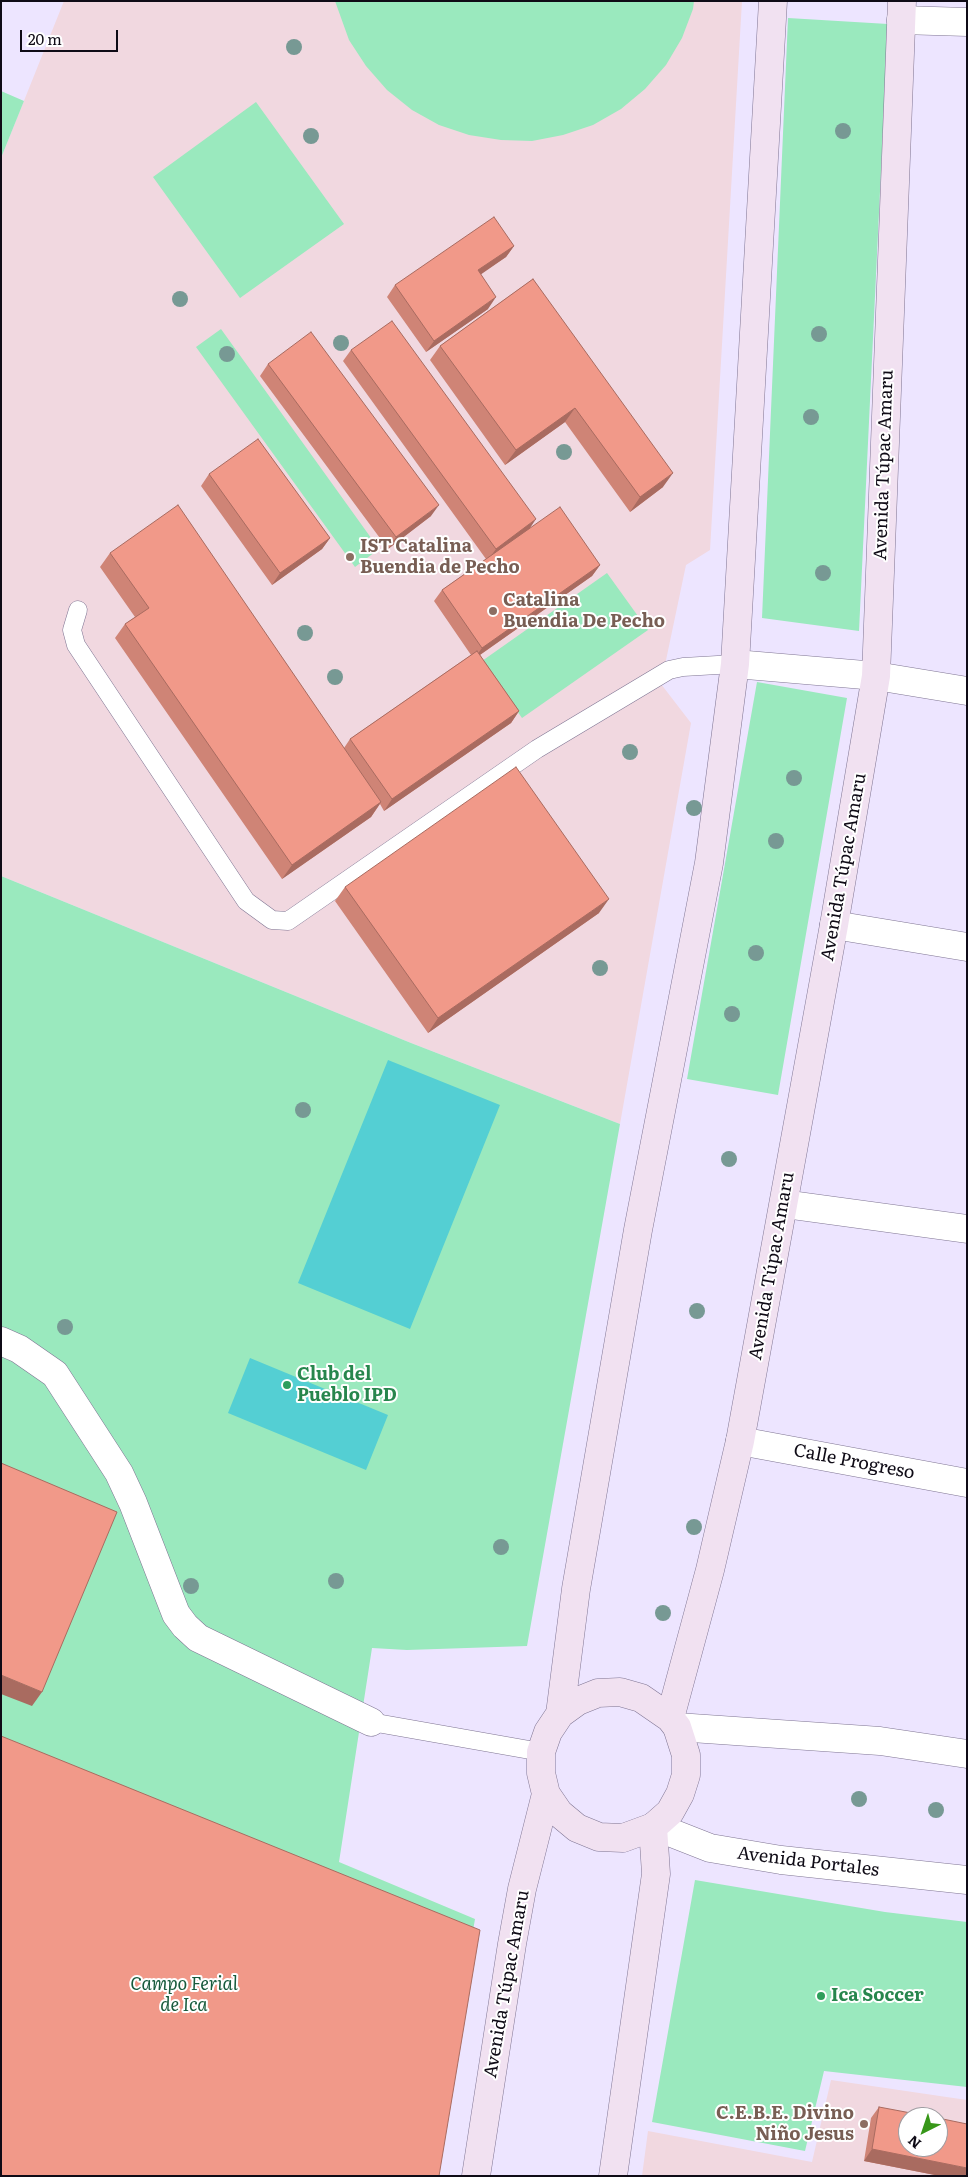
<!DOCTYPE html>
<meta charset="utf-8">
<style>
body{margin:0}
#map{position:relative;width:968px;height:2177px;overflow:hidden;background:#ede5ff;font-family:Literata,serif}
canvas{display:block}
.frame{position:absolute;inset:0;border:2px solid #0f0b16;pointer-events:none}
.north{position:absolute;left:898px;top:2107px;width:50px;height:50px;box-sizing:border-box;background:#fff;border:1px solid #9f9da2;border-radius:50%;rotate:221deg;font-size:14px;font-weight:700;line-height:20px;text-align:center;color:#0f0b16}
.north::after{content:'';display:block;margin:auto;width:18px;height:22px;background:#379719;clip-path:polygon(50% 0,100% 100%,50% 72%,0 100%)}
.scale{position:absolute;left:20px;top:30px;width:98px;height:22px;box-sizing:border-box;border:2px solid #0f0b16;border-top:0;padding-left:6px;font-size:15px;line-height:18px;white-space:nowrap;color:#0f0b16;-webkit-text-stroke:4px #fff;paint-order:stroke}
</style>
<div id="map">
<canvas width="968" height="2177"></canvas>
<div class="frame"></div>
<div class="north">N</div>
<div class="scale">20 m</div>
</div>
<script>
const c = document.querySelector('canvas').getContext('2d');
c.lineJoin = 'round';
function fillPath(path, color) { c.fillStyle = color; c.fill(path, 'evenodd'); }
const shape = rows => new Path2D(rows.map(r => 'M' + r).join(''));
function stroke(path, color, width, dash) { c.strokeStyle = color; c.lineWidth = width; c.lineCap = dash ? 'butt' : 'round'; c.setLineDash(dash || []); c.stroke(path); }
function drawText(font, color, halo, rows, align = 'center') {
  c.font = font + ' Literata,serif'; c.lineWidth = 4; c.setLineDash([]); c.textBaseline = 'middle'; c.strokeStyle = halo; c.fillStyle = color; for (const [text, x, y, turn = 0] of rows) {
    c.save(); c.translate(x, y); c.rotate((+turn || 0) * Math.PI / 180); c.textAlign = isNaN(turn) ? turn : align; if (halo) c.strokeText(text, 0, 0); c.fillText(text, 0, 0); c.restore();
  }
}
fillPath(shape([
 [64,1,742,1,710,550,686,565,661,684,691,723,620,1124,411,1043,1,876,1,158],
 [831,2080,967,2100,967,2176,642,2176,648,2131,812,2162],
 [908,2117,938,2117,938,2147,908,2147]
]), '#f1d8e0');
fillPath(shape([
 [335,1,694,1,693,9,682,38,666,65,645,89,621,109,593,125,563,135,532,141,501,140,469,135,439,125,412,110,387,90,366,66,349,40],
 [788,18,888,24,859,631,762,618],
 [1,91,24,101,1,158],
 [256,102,344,224,240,298,153,177],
 [221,329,379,549,355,567,196,347],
 [607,573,648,630,522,718,482,661],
 [757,682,847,698,778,1095,687,1079],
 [1,876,411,1043,620,1124,527,1646,407,1650,372,1648,339,1862,475,1919,431,2176,1,2176],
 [695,1880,885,1912,967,1922,967,2087,824,2071,805,2151,652,2122]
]), '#9ae9be');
fillPath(shape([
 [388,1060,500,1105,410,1329,298,1283],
 [250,1358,388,1415,366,1470,228,1413]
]), '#54cfd3');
const service = shape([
 [78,610,72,630,76,645,246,901,272,920,288,921,537,749,669,670,683,667,735,664],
 [371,1722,541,1752]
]);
const minor = shape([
 [901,20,967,22],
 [735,664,876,676,967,691],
 [834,925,967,947],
 [784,1204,967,1229],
 [1,1341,19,1349,55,1374,119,1473,133,1503,176,1614,185,1626,198,1638,371,1722],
 [740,1441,967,1483]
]);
const tertiary = shape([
 [677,1727,880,1741,967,1754],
 [654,1826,710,1848,781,1860,967,1880]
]);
const secondary = shape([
 [560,1714,576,1589,638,1230,709,863,735,664,773,1],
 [670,1718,710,1570,740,1441,834,925,876,676,902,1],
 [476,2176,512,1944,522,1889,546,1794,541,1773,541,1752,548,1732,560,1714,578,1701,598,1693,620,1692,641,1698,670,1718,677,1727,686,1755,686,1775,680,1794,670,1812,653,1827,623,1838,599,1837,577,1828,559,1813,546,1794],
 [613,2176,656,1874,653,1827]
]);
stroke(service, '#7f7593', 19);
stroke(minor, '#7f7593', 29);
stroke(tertiary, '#7f7593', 29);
stroke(secondary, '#7f7593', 29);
stroke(service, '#fff', 18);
stroke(minor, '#fff', 28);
stroke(tertiary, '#fff', 28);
stroke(secondary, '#f1e1f1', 28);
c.fillStyle = '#779994';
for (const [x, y] of [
 [294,47],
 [843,131],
 [311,136],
 [180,299],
 [819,334],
 [341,343],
 [227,354],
 [811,417],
 [564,452],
 [823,573],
 [305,633],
 [335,677],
 [630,752],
 [794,778],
 [694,808],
 [776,841],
 [756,953],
 [600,968],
 [732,1014],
 [303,1110],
 [729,1159],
 [697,1311],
 [65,1327],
 [694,1527],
 [501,1547],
 [336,1581],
 [191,1586],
 [663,1613],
 [859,1799],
 [936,1810]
]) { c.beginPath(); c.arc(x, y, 8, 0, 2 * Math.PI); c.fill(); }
fillPath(shape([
 [514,246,506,257,480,274,488,309,426,352,387,297,395,285],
 [533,279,663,487,630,512,565,422,505,465,430,360,440,346],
 [351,350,530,528,600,565,592,576,480,655,519,711,511,723,384,811,380,804,371,817,282,879,115,638,125,624,135,617,100,567,110,553,344,748,350,739,471,655,434,601,442,590,486,559,343,361],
 [268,364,431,516,388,549,260,376],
 [209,474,330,538,322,549,272,585,201,486],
 [345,887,599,913,428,1033,335,901],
 [879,2107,967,2176,940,2176,864,2161,871,2118]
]), '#cf8476');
fillPath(shape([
 [514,246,506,257,470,282,478,270],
 [496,297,488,309,426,352,434,341],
 [575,408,565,422,505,465,516,450],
 [673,473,663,487,630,512,640,497],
 [439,505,431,516,388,549,396,537],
 [536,519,528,531,488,560,496,549],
 [330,538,322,549,272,585,280,573],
 [600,565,592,576,474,659,482,648],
 [519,711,511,723,384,811,392,799],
 [381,802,371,817,282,879,292,865],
 [609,899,599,913,428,1033,438,1018],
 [1,1675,42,1692,32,1706,1,1694],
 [872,2149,967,2168,967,2176,940,2176,864,2161]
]), '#a96b60');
const building = shape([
 [494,217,514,246,478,270,496,297,434,341,395,285,494,217],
 [533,279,673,473,640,497,575,408,516,450,440,346,533,279],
 [392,321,536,519,496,549,351,350,392,321],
 [311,332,439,505,396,537,268,364,311,332],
 [258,439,330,538,280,573,209,474,258,439],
 [178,505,381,802,292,865,125,624,149,608,110,553,178,505],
 [560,507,600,565,482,648,442,590,560,507],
 [477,651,519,711,392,799,350,739,477,651],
 [516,767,609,899,438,1018,345,887,516,767],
 [1,1463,117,1512,42,1692,1,1675,1,1463],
 [1,1736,480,1930,439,2176,1,2176,1,1736],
 [879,2107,932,2117,908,2117,908,2147,938,2147,938,2118,967,2124,967,2168,872,2149,879,2107]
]);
fillPath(building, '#f19989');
stroke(building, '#a96b60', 1);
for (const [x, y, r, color] of [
 [350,557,5,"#8d6e63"],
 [493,611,5,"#8d6e63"],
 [287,1385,5,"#2e9e5b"],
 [821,1996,5,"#2e9e5b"],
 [864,2124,5,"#8d6e63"]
]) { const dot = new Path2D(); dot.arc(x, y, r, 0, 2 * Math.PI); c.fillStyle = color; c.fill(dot); stroke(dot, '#fff', 2); }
drawText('18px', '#0f0b16', '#fff', [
 ["Avenida Túpac Amaru",884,465,-88],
 ["Avenida Túpac Amaru",844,867,-80],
 ["Avenida Túpac Amaru",772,1266,-80],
 ["Calle Progreso",854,1462,11],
 ["Avenida Portales",808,1862,7],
 ["Avenida Túpac Amaru",507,1984,-80]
]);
drawText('bold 18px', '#785e54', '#fff', [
 ["IST Catalina",360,547],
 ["Buendia de Pecho",360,568],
 ["Catalina",503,601],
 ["Buendia De Pecho",503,622],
 ["C.E.B.E. Divino",854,2114,"right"],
 ["Niño Jesus",854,2135,"right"]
], 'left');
drawText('bold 18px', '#27864d', '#fff', [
 ["Club del",297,1375],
 ["Pueblo IPD",297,1396],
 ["Ica Soccer",831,1996]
], 'left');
drawText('italic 18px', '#175a3c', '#fff', [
 ["Campo Ferial",184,1985],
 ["de Ica",184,2006]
]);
</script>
